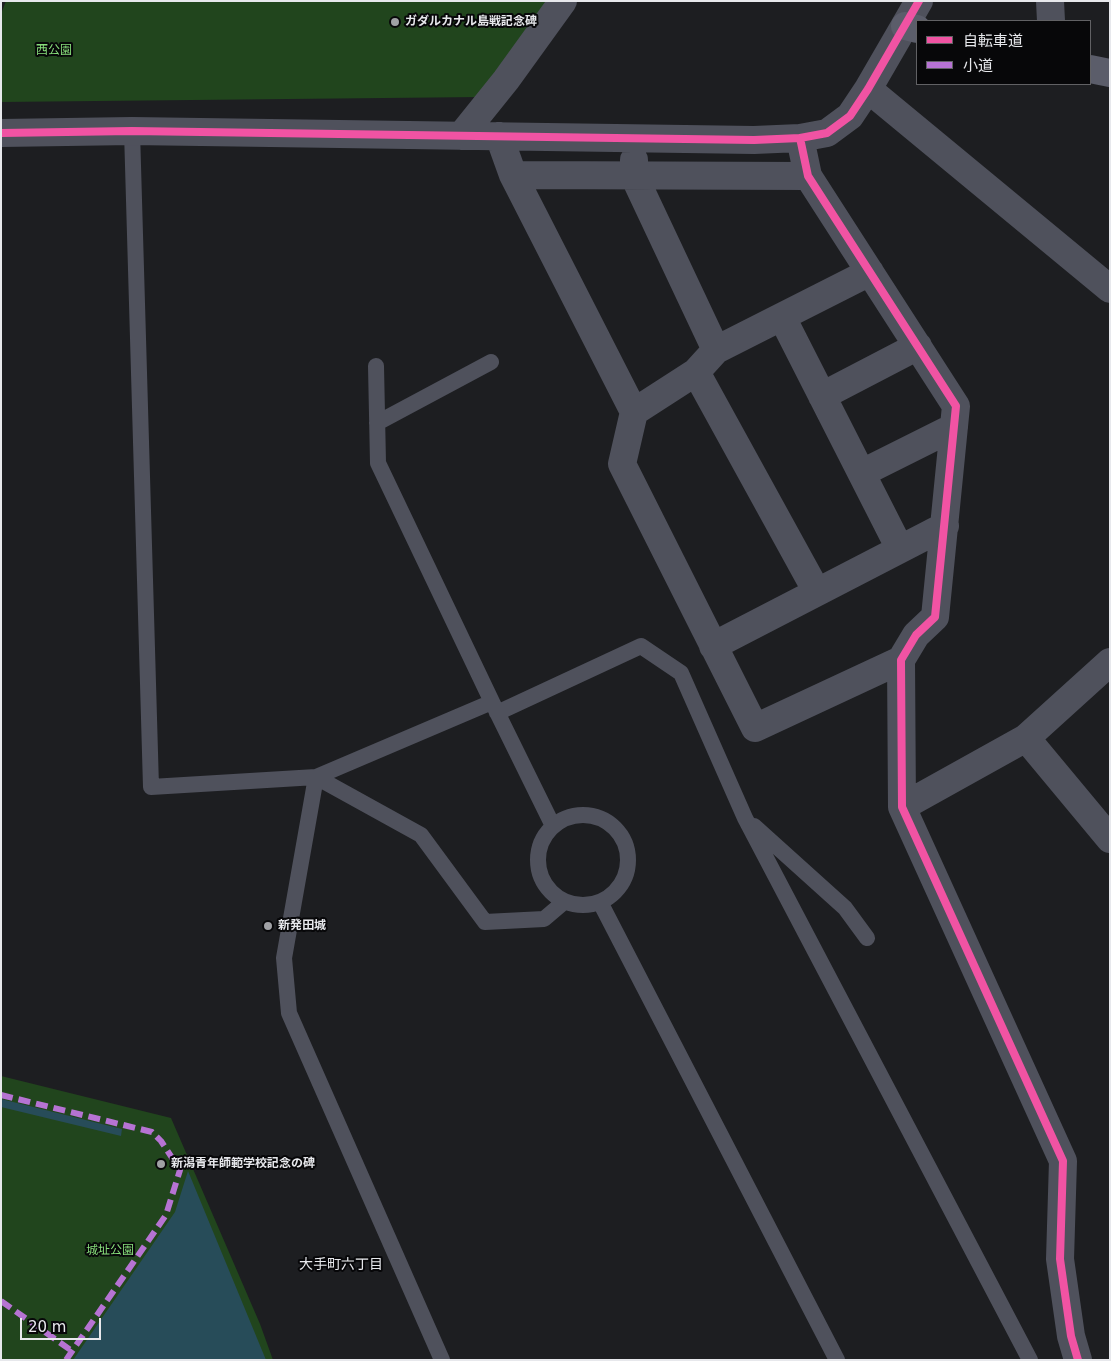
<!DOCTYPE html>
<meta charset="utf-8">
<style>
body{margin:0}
#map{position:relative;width:1111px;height:1361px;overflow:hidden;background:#1d1e21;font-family:"DejaVu Sans","Noto Sans JP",sans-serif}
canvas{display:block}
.frame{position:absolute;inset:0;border:2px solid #e7e8ec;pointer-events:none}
.legend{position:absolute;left:916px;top:20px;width:175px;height:65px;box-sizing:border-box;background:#070709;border:1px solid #616164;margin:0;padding:6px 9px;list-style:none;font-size:15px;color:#e7e8ec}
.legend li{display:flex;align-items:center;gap:10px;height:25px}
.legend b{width:25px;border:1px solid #616164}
.scale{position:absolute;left:20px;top:1318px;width:81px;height:22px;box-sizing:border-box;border:2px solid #e7e8ec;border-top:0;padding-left:6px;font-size:15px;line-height:18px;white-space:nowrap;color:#e7e8ec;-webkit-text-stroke:4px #070709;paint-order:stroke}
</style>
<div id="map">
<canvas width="1111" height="1361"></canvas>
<div class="frame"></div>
<ul class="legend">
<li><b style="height:6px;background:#f153a3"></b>自転車道</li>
<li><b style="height:6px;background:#b673d3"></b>小道</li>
</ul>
<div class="scale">20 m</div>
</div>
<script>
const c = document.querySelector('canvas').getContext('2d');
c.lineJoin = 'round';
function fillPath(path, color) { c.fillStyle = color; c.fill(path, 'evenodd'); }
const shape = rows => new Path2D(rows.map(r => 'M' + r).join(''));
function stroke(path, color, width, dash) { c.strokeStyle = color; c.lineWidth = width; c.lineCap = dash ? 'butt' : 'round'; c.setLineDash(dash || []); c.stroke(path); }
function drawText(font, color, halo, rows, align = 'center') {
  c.font = font + ' "DejaVu Sans","Noto Sans JP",sans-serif'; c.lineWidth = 4; c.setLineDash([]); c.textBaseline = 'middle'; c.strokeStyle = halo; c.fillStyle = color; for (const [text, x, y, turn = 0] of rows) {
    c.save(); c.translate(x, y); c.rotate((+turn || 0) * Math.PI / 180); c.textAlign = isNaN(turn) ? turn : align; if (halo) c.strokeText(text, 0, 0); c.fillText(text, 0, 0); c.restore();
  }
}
fillPath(shape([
 [6,1,553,1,481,97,1,102,1,14],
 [1,1076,171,1118,260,1324,273,1360,1,1360]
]), '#21451d');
fillPath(shape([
 [1,1099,122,1129,121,1136,1,1107],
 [188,1171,266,1360,73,1360,175,1212]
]), '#274c59');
stroke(shape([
 [132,131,151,787,316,777,492,702,553,826],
 [376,366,378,463,492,702],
 [377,423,491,362],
 [497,713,641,646,681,673,745,818,1030,1360],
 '538 860a45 45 0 1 1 90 0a45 45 0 1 1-90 0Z',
 [754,826,845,908,867,938],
 [600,902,837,1360],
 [442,1360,289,1013,284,958,316,777,421,835,485,922,544,919,564,902]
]), '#4f515c', 16);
stroke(shape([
 [1050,1,1051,21],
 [868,89,1110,289],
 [1,133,132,131,754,140,800,138,827,133,850,116,868,89,919,1],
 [461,136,506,80,563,1],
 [499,136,513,175,634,412,622,464,755,728,901,660],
 [800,138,808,176,956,406,935,617,916,635,901,660,902,807,1063,1161,1060,1259,1071,1336,1078,1360],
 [634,160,634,176,716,350],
 [513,175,808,176],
 [782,317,900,549],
 [696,372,817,592],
 [822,396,918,346],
 [634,412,696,372,716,350,870,272],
 [862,473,954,427],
 [713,646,945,526],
 [1026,738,1110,839],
 [902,807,1026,738,1110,662]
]), '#4f515c', 28);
stroke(shape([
 [905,26,917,29],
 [1090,69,1110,73]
]), '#5b5d6a', 28);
stroke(shape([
 [1,1095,152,1132,161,1141,180,1170,166,1215,66,1360],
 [1,1301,72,1351]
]), '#b673d3', 6, [12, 6]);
stroke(shape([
 [1,133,132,131,754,140,800,138,827,133,850,116,868,89,919,1],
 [800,138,808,176,956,406,935,617,916,635,901,660,902,807,1063,1161,1060,1259,1071,1336,1078,1360]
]), '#f153a3', 8);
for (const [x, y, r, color] of [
 [395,22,5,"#a0a1a5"],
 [268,926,5,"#a0a1a5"],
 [161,1164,5,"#a0a1a5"]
]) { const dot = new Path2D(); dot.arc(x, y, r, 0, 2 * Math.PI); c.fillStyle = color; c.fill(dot); stroke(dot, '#070709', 2); }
drawText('bold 12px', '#e7e8ec', '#070709', [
 ["ガダルカナル島戦記念碑",405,22],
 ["新発田城",278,926],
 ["新潟青年師範学校記念の碑",171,1164]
], 'left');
drawText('12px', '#87dd7a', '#070709', [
 ["西公園",54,51],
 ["城址公園",110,1251]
]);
drawText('14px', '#e7e8ec', '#070709', [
 ["大手町六丁目",341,1265]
]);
</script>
